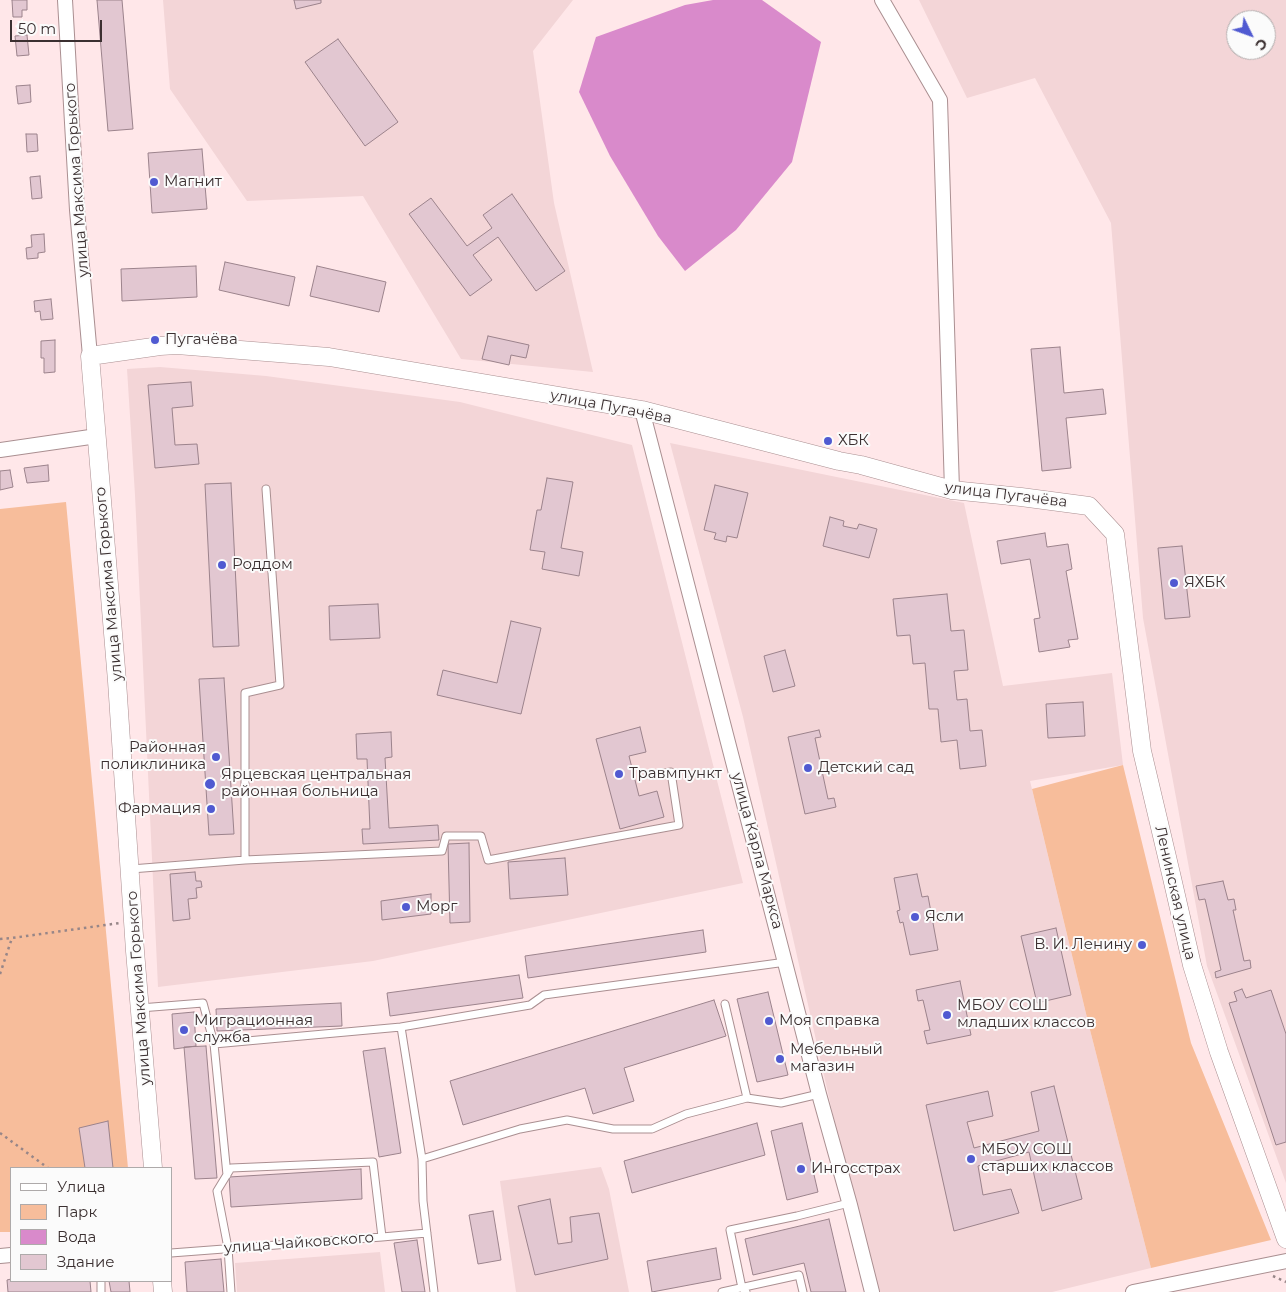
<!DOCTYPE html>
<meta charset="utf-8">
<style>
body{margin:0}
#map{position:relative;width:1286px;height:1292px;overflow:hidden;background:#ffe7e9;font-family:Montserrat,sans-serif}
canvas{display:block}
.legend{position:absolute;left:10px;top:1167px;width:162px;height:115px;box-sizing:border-box;background:#fbfbfb;border:1px solid #aeaaaa;margin:0;padding:6px 9px;list-style:none;font-size:15px;color:#3b3031}
.legend li{display:flex;align-items:center;gap:10px;height:25px}
.legend b{width:25px;border:1px solid #aeaaaa}
.north{position:absolute;left:1226px;top:10px;width:50px;height:50px;box-sizing:border-box;background:#fbfbfb;border:1px solid #aeaaaa;border-radius:50%;rotate:132deg;font-size:14px;font-weight:700;line-height:20px;text-align:center;color:#3b3031}
.north::after{content:'';display:block;margin:auto;width:18px;height:22px;background:#505ad1;clip-path:polygon(50% 0,100% 100%,50% 72%,0 100%)}
.scale{position:absolute;left:10px;top:20px;width:92px;height:22px;box-sizing:border-box;border:2px solid #3b3031;border-top:0;padding-left:6px;font-size:15px;line-height:18px;white-space:nowrap;color:#3b3031;-webkit-text-stroke:4px #fbfbfb;paint-order:stroke}
</style>
<div id="map">
<canvas width="1286" height="1292"></canvas>
<ul class="legend">
<li><b style="height:6px;background:#fff"></b>Улица</li>
<li><b style="height:14px;background:#f7bd9b"></b>Парк</li>
<li><b style="height:14px;background:#d98acb"></b>Вода</li>
<li><b style="height:14px;background:#e2c7d1"></b>Здание</li>
</ul>
<div class="north">С</div>
<div class="scale">50 m</div>
</div>
<script>
const c = document.querySelector('canvas').getContext('2d');
c.lineJoin = 'round';
function fillPath(path, color) { c.fillStyle = color; c.fill(path, 'evenodd'); }
const shape = rows => new Path2D(rows.map(r => 'M' + r).join(''));
function stroke(path, color, width, dash) { c.strokeStyle = color; c.lineWidth = width; c.lineCap = dash ? 'butt' : 'round'; c.setLineDash(dash || []); c.stroke(path); }
function drawText(font, color, halo, rows, align = 'center') {
  c.font = font + ' Montserrat,sans-serif'; c.lineWidth = 4; c.setLineDash([]); c.textBaseline = 'middle'; c.strokeStyle = halo; c.fillStyle = color; for (const [text, x, y, turn = 0] of rows) {
    c.save(); c.translate(x, y); c.rotate((+turn || 0) * Math.PI / 180); c.textAlign = isNaN(turn) ? turn : align; if (halo) c.strokeText(text, 0, 0); c.fillText(text, 0, 0); c.restore();
  }
}
fillPath(shape([
 [163,0,573,0,533,51,554,203,593,372,461,359,363,196,247,201,170,89],
 [919,0,1286,0,1286,1183,1207,966,1143,618,1111,223,1035,78,967,98],
 [1236,20,1266,20,1266,50,1236,50],
 [160,367,266,376,460,402,632,445,743,883,373,961,158,987,135,495,127,369],
 [670,443,964,503,1003,686,1112,673,1123,765,1030,781,1089,1026,1151,1268,1052,1292,873,1292,743,717],
 [601,1167,609,1189,629,1292,516,1292,500,1181],
 [380,1252,385,1292,237,1292,235,1263]
]), '#f3d5d7');
fillPath(shape([
 [66,502,128,1168,11,1168,11,1232,0,1232,0,509],
 [1123,765,1191,1043,1271,1240,1151,1268,1089,1026,1032,789]
]), '#f7bd9b');
fillPath(shape([
 [713,0,762,0,821,42,792,162,736,230,685,271,658,236,610,156,579,92,596,37,685,5]
]), '#d98acb');
const building = shape([
 [12,0,27,0,27,10,22,10,22,17,13,17,12,0],
 [97,0,122,0,133,129,108,131,97,0],
 [294,0,321,0,321,3,296,9,294,0],
 [27,35,29,55,17,56,15,36,27,35],
 [338,39,398,122,365,146,305,62,338,39],
 [30,85,31,102,18,104,16,86,30,85],
 [26,134,37,134,38,151,27,152,26,134],
 [202,149,207,209,152,213,148,153,202,149],
 [40,176,42,198,32,199,30,177,40,176],
 [512,194,565,271,536,291,498,237,473,255,492,280,470,296,409,214,431,198,467,246,492,228,483,215,512,194],
 [44,234,45,252,38,253,38,258,27,259,26,248,32,247,31,235,44,234],
 [225,262,295,277,289,306,219,290,225,262],
 [196,266,197,297,122,301,121,269,196,266],
 [317,266,386,282,379,312,310,296,317,266],
 [51,299,53,319,41,320,40,311,35,312,34,301,51,299],
 [488,336,529,345,526,358,511,355,509,365,482,359,488,336],
 [55,340,55,372,44,373,44,358,41,358,41,341,55,340],
 [1060,347,1064,393,1103,389,1106,414,1066,418,1071,468,1042,471,1031,349,1060,347],
 [191,382,193,406,172,408,175,445,197,444,199,464,155,468,148,385,191,382],
 [48,465,49,481,27,483,24,468,48,465],
 [10,470,13,487,0,490,0,471,10,470],
 [547,478,573,482,561,548,583,552,579,576,542,569,545,552,530,550,537,510,541,510,547,478],
 [231,483,239,646,213,647,205,484,231,483],
 [715,485,748,493,737,538,727,536,726,542,714,539,716,533,704,530,715,485],
 [830,517,844,521,843,526,857,529,859,524,877,529,869,558,823,546,830,517],
 [1045,533,1047,547,1068,544,1072,569,1066,571,1078,639,1068,640,1070,647,1039,652,1034,619,1040,618,1030,559,1001,564,997,541,1045,533],
 [1182,546,1190,617,1165,619,1158,548,1182,546],
 [947,594,951,631,964,630,968,670,954,671,957,700,967,699,970,731,982,730,986,766,960,769,957,740,941,742,938,709,929,709,925,663,913,664,910,635,897,636,893,599,947,594],
 [378,604,380,638,330,640,329,606,378,604],
 [511,621,541,628,521,714,437,695,443,670,497,683,511,621],
 [785,650,795,686,773,692,764,656,785,650],
 [224,678,234,834,209,835,199,679,224,678],
 [1083,702,1085,736,1048,738,1046,704,1083,702],
 [640,727,646,752,629,756,639,796,657,791,664,817,620,829,596,739,640,727],
 [819,730,821,737,815,738,828,799,834,798,836,807,805,814,788,737,819,730],
 [391,732,392,757,385,758,389,828,438,825,439,840,363,844,362,829,370,829,367,759,357,759,356,734,391,732],
 [469,843,470,922,450,923,448,844,469,843],
 [565,858,568,895,510,899,508,862,565,858],
 [195,872,196,881,201,881,202,887,196,888,197,898,188,899,190,919,173,921,170,874,195,872],
 [917,874,922,897,928,896,938,950,910,955,903,922,900,923,897,911,900,910,894,878,917,874],
 [1223,881,1228,900,1234,899,1236,910,1233,910,1244,961,1250,960,1251,968,1216,978,1215,972,1221,970,1205,899,1199,900,1196,886,1223,881],
 [431,894,431,914,382,920,381,901,431,894],
 [1056,928,1071,995,1037,1003,1021,936,1056,928],
 [703,930,706,952,528,978,525,956,703,930],
 [519,975,523,998,390,1016,387,993,519,975],
 [960,981,971,1035,927,1044,924,1031,930,1030,923,1000,918,1001,916,990,960,981],
 [1242,989,1246,998,1271,990,1286,1034,1286,1142,1276,1145,1229,1003,1237,1001,1234,992,1242,989],
 [768,992,788,1075,757,1082,737,999,768,992],
 [714,1000,726,1036,624,1068,634,1101,593,1114,585,1088,463,1125,450,1081,714,1000],
 [341,1003,342,1026,217,1031,216,1009,341,1003],
 [194,1012,196,1046,174,1049,172,1014,194,1012],
 [206,1046,217,1178,195,1179,184,1047,206,1046],
 [385,1048,401,1153,379,1157,363,1051,385,1048],
 [1054,1086,1082,1199,1042,1211,1029,1152,978,1166,983,1195,1011,1189,1019,1213,954,1231,926,1105,988,1091,993,1116,967,1122,974,1148,1039,1131,1031,1092,1054,1086],
 [108,1121,113,1168,85,1168,79,1128,108,1121],
 [757,1123,765,1155,632,1193,624,1161,757,1123],
 [802,1123,818,1192,787,1200,771,1131,802,1123],
 [361,1169,362,1199,231,1207,229,1177,361,1169],
 [550,1199,558,1244,572,1242,570,1217,599,1213,608,1259,535,1275,518,1206,550,1199],
 [493,1211,501,1260,478,1264,469,1215,493,1211],
 [829,1219,846,1292,811,1292,804,1263,753,1275,745,1239,829,1219],
 [417,1240,425,1292,402,1292,394,1243,417,1240],
 [716,1248,721,1279,652,1292,647,1261,716,1248],
 [221,1259,224,1292,187,1292,185,1262,221,1259],
 [11,1279,11,1281,90,1281,91,1292,8,1292,7,1280,11,1279],
 [109,1281,129,1281,130,1292,111,1292,109,1281]
]);
fillPath(building, '#e2c7d1');
stroke(building, '#9c838c', 1);
const service = shape([
 [245,860,245,693,280,685,266,489],
 [131,869,245,860,442,851,446,836,481,836,488,860,679,825,671,772,651,775],
 [725,1004,747,1098,781,1103,819,1094],
 [140,1008,203,1003,214,1044,401,1027],
 [214,1044,227,1175],
 [422,1159,520,1129,567,1120,613,1129,652,1129,686,1114,747,1098],
 [171,1253,382,1237,427,1233],
 [101,1281,101,1292],
 [231,1292,228,1248,217,1191,231,1168,373,1162,382,1237],
 [434,1292,423,1201,422,1159,401,1027,530,1005,544,995,786,962],
 [722,1292,799,1275,803,1292],
 [746,1292,742,1288,730,1230,797,1216,849,1203]
]);
const minor = shape([
 [65,0,77,210,90,356],
 [882,0,940,100,952,490],
 [642,410,819,1094,850,1205,872,1292],
 [0,450,97,436],
 [0,1256,11,1255],
 [1133,1292,1286,1261]
]);
const tertiary = shape([
 [153,1168,135,951,117,681,90,356,160,346,177,345,329,357,642,410,839,461,861,465,952,490,1021,497,1089,506,1115,534,1142,751,1172,878,1192,965,1219,1052,1286,1239],
 [162,1281,163,1292]
]);
stroke(service, '#aa8f91', 9);
stroke(minor, '#aa8f91', 16);
stroke(tertiary, '#aa8f91', 19);
stroke(shape([
 [0,939,12,938],
 [0,974,12,938,120,923],
 [0,1133,48,1168],
 [1273,1276,1286,1282]
]), '#978688', 2.5, [2.5, 4]);
stroke(service, '#fff', 7);
stroke(minor, '#fff', 14);
stroke(tertiary, '#fff', 18);
for (const [x, y, r, color] of [
 [154,182,5,"#505ad1"],
 [155,340,5,"#505ad1"],
 [828,441,5,"#505ad1"],
 [222,565,5,"#505ad1"],
 [1174,583,5,"#505ad1"],
 [216,757,5,"#505ad1"],
 [808,768,5,"#505ad1"],
 [619,774,5,"#505ad1"],
 [210,784,6,"#505ad1"],
 [211,809,5,"#505ad1"],
 [406,907,5,"#505ad1"],
 [915,917,5,"#505ad1"],
 [1142,945,5,"#505ad1"],
 [947,1015,5,"#505ad1"],
 [769,1021,5,"#505ad1"],
 [184,1030,5,"#505ad1"],
 [780,1059,5,"#505ad1"],
 [971,1159,5,"#505ad1"],
 [801,1169,5,"#505ad1"]
]) { const dot = new Path2D(); dot.arc(x, y, r, 0, 2 * Math.PI); c.fillStyle = color; c.fill(dot); stroke(dot, '#fbfbfb', 2); }
drawText('15px', '#3b3031', '#fbfbfb', [
 ["улица Максима Горького",77,180,-94],
 ["улица Пугачёва",611,407,11],
 ["улица Пугачёва",1006,495,7],
 ["улица Максима Горького",109,584,-95],
 ["улица Карла Маркса",757,851,75],
 ["Ленинская улица",1175,893,77],
 ["улица Максима Горького",139,988,-94],
 ["улица Чайковского",299,1243,-4]
]);
drawText('15px', '#3b3031', '#fbfbfb', [
 ["Магнит",164,182],
 ["Пугачёва",165,340],
 ["ХБК",838,441],
 ["Роддом",232,565],
 ["ЯХБК",1184,583],
 ["Районная",206,748,"right"],
 ["поликлиника",206,765,"right"],
 ["Детский сад",818,768],
 ["Травмпункт",629,774],
 ["Ярцевская центральная",221,775],
 ["районная больница",221,792],
 ["Фармация",201,809,"right"],
 ["Морг",416,907],
 ["Ясли",925,917],
 ["В. И. Ленину",1132,945,"right"],
 ["МБОУ СОШ",957,1006],
 ["младших классов",957,1023],
 ["Миграционная",194,1021],
 ["служба",194,1038],
 ["Моя справка",779,1021],
 ["Мебельный",790,1050],
 ["магазин",790,1067],
 ["МБОУ СОШ",981,1150],
 ["старших классов",981,1167],
 ["Ингосстрах",811,1169]
], 'left');
</script>
